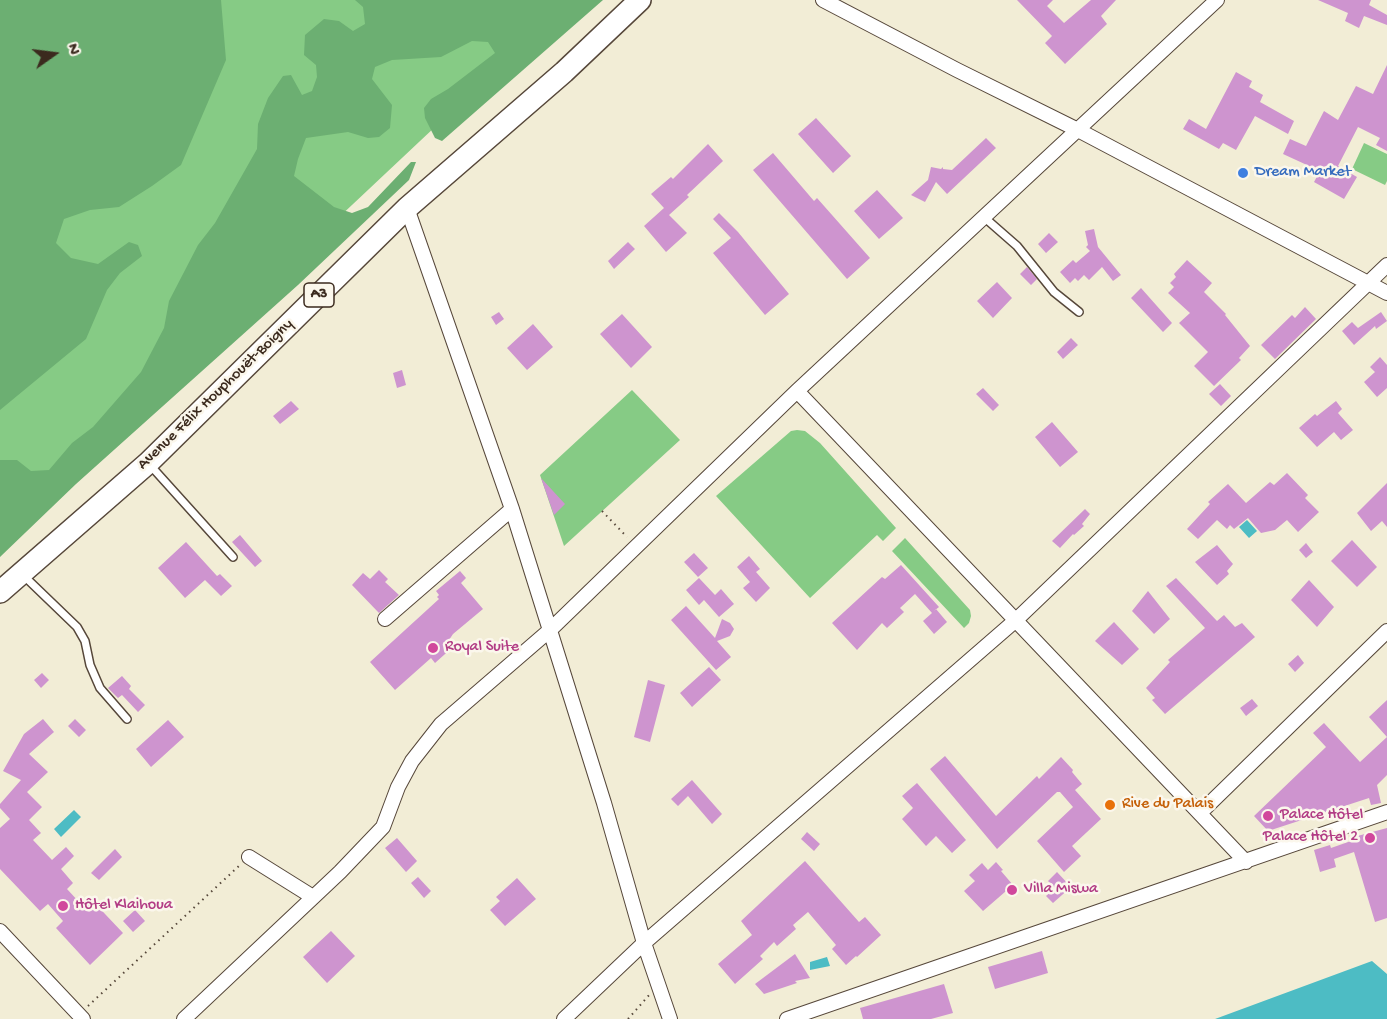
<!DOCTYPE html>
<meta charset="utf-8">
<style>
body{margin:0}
#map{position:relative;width:1387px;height:1019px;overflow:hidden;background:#f2edd6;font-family:"Gochi Hand",sans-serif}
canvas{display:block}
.north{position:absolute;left:24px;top:24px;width:60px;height:60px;-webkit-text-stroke:4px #fbf7ec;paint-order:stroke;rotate:76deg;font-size:16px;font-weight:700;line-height:24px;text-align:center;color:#3b2a1e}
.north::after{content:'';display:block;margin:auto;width:21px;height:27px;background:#3b2a1e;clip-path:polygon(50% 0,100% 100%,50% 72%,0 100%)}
</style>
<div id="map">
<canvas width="1387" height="1019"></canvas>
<div class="north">N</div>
</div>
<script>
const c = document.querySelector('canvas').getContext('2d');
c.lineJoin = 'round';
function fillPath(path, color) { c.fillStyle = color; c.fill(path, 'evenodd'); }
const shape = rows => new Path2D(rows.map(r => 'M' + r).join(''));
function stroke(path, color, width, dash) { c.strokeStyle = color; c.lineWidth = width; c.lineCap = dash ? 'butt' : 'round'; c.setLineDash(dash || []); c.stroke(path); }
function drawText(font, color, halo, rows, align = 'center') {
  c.font = font + ' "Gochi Hand",sans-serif'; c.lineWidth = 5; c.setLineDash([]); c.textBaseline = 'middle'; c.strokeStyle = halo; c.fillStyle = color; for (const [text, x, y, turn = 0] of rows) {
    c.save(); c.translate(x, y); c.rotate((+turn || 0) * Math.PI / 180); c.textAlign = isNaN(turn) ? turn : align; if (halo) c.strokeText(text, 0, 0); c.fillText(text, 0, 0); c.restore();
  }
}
fillPath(shape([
 [0,0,570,0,0,536],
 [1364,143,1387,154,1387,181,1385,185,1352,169],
 [632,390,680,440,564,546,540,475],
 [797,430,805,431,820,443,896,528,883,541,877,535,810,598,716,496,791,431],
 [905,538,970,610,971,616,969,623,964,628,892,551]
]), '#86cb85');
fillPath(shape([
 [0,0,221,0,226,60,181,165,152,186,119,207,90,210,64,219,56,243,71,258,98,264,129,242,138,245,142,256,120,273,107,290,86,339,0,410],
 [355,0,603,0,442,141,435,138,425,118,424,108,431,99,448,89,495,53,488,42,472,41,441,57,392,60,375,67,372,79,392,105,390,128,379,137,368,138,348,132,306,138,298,159,294,176,334,207,352,213,368,207,411,162,416,162,409,180,298,285,76,484,0,557,0,460,17,460,31,471,49,470,72,443,93,427,141,372,164,328,169,301,198,245,215,223,257,149,258,124,268,98,283,76,291,75,302,95,312,91,317,77,316,65,304,55,305,35,324,19,339,21,353,31,365,24,363,7]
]), '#6caf72');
fillPath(shape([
 [1247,520,1257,531,1249,538,1239,527],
 [74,810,81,817,61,837,54,829],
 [827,957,830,966,810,970,810,962],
 [1372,961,1387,974,1387,1019,1215,1019]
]), '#4dbcc4');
fillPath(shape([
 [1017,0,1053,0,1047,6,1064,23,1091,0,1116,0,1101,16,1107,24,1065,64,1045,43,1052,36],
 [1318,0,1371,0,1369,5,1387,15,1387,25,1364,16,1359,28,1345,21,1348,13],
 [1387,65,1387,151,1376,145,1380,138,1358,127,1338,166,1357,177,1344,199,1314,182,1320,171,1283,154,1290,139,1306,146,1324,111,1338,120,1356,86,1373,94],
 [1236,72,1252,81,1249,87,1263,95,1260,102,1294,121,1288,134,1255,116,1236,150,1223,143,1219,149,1183,129,1189,119,1206,129],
 [816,118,851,156,833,173,798,134],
 [986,138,996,148,947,194,936,182,925,202,911,195,928,180,931,167,941,169,943,167,943,169,952,170],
 [708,144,723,161,687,195,689,197,669,215,687,233,666,252,644,226,664,208,651,194,671,177,673,179],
 [773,153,814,201,817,198,870,258,847,279,753,170],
 [877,190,903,218,879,239,854,211],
 [719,213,738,232,789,294,765,315,713,253,731,238,713,219],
 [1094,229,1098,247,1121,275,1113,281,1102,267,1089,280,1084,275,1078,281,1075,278,1070,283,1060,272,1073,260,1076,263,1090,251,1086,247,1088,245,1085,231],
 [1049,233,1058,242,1046,253,1038,244],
 [628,242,635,249,614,269,608,261],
 [1187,260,1212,283,1204,292,1226,314,1225,315,1250,346,1239,358,1241,360,1214,386,1194,366,1208,352,1179,323,1190,313,1168,293,1174,287,1170,283,1176,277,1174,274],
 [1027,267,1037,279,1031,285,1020,274],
 [997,282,1012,298,993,318,977,301],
 [1141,288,1172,323,1163,332,1131,298],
 [1305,307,1316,319,1275,359,1261,345,1292,315,1295,318],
 [499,312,504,319,496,325,491,317],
 [1381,312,1387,321,1376,329,1375,326,1354,345,1342,331,1352,322,1358,328],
 [622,314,652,347,631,368,600,334],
 [533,324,553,347,527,370,507,348],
 [1071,338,1078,345,1063,359,1057,352],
 [1380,357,1387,365,1387,388,1377,397,1364,382,1375,372,1370,367],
 [402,370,406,385,397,388,393,373],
 [1220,384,1231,396,1221,406,1209,394],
 [983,388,999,405,993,411,976,394],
 [291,401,299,409,280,424,273,416],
 [1336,401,1342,409,1338,413,1353,430,1341,440,1334,432,1317,447,1299,428,1315,414,1317,416],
 [1052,422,1078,452,1060,467,1035,437],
 [1287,473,1308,495,1305,498,1319,512,1298,532,1287,520,1275,530,1261,533,1248,518,1234,529,1230,525,1227,529,1217,520,1198,539,1187,529,1210,504,1208,502,1228,484,1246,503,1270,482,1274,485],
 [541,478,565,504,554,515],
 [1387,483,1387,527,1382,521,1371,531,1357,513],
 [1085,509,1090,514,1082,524,1084,526,1074,535,1073,534,1060,548,1052,541],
 [240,535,262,561,255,567,232,542],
 [1352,540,1377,567,1357,587,1331,561],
 [186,542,217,576,220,574,232,586,221,596,205,580,185,598,158,568],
 [1306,543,1313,552,1306,558,1299,550],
 [1217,545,1233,564,1227,571,1229,574,1217,585,1195,562],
 [694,553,708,568,698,577,684,562],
 [749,556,760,569,756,572,770,588,756,602,743,588,750,582,737,567],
 [901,565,939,607,934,611,936,609,947,622,934,634,923,621,932,613,915,594,900,608,904,612,887,628,882,623,857,650,832,623,882,577,885,579],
 [379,570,388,579,385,582,399,595,379,613,352,585,363,573,370,579],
 [460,571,466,578,461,583,483,609,453,634,449,640,454,646,435,663,431,658,395,690,370,662,439,599,437,597,439,595,436,591],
 [699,578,715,595,721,589,734,604,719,617,704,600,699,605,686,590],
 [1176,578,1217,621,1224,615,1235,627,1242,623,1255,637,1165,714,1152,700,1155,698,1146,688,1170,662,1168,660,1205,628,1166,586],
 [1309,580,1334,607,1317,627,1291,600],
 [1148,591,1170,619,1154,634,1132,611],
 [686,606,715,638,722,619,730,623,734,629,730,636,717,641,731,657,716,670,671,620],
 [1114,622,1139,649,1122,665,1095,641],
 [1298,655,1304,663,1295,672,1288,664],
 [709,667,721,680,692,707,680,693],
 [42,673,49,680,41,688,34,680],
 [122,676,131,686,129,689,145,705,138,712,122,695,118,698,108,688],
 [648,680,665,685,650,742,634,737],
 [1252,699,1258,706,1246,716,1240,708],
 [1387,700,1387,775,1377,785,1381,803,1371,805,1369,798,1268,831,1254,816,1326,747,1313,733,1324,723,1360,762,1387,737,1369,717],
 [43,719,54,732,29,754,48,772,27,792,42,807,29,820,41,833,33,840,52,860,66,847,74,856,61,869,73,883,67,889,80,903,88,896,123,933,90,965,56,928,63,921,48,904,40,911,0,869,0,828,10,819,0,808,0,804,21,780,3,771,24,734],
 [75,719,86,730,79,737,68,726],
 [168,720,184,737,151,767,136,749],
 [945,756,996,816,1037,776,1039,779,1061,757,1073,770,1072,772,1082,784,1075,790,1101,819,1072,846,1081,856,1064,872,1037,841,1073,807,1060,792,1057,792,997,849,930,769],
 [692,780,722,814,712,824,688,796,678,806,671,799],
 [917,783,966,840,952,853,936,836,926,846,902,819,913,808,902,796],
 [1387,828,1387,918,1375,922,1354,852,1334,859,1336,867,1320,872,1314,850,1330,845,1331,848,1351,841,1350,838],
 [807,832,820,844,814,851,801,839],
 [397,838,417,861,406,872,385,848],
 [115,849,122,857,99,880,91,873],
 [805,861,859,922,865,917,881,935,857,957,856,956,846,965,832,949,836,945,808,912,793,925,796,929,777,946,774,942,760,956,763,959,735,984,718,964,752,935,741,921],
 [996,862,1003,870,1001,871,1013,885,983,911,964,891,975,881,969,875,982,863,988,870],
 [1057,872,1071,887,1053,903,1046,896,1055,888,1048,881],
 [418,877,431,891,424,898,411,883],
 [517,878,536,899,505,926,490,910,500,901,496,897],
 [135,910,145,921,133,932,123,921],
 [331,931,355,956,327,983,303,957],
 [1042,951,1048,973,995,989,988,967],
 [795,954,810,978,795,981,797,983,764,994,755,984],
 [944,984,953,1013,931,1019,863,1019,860,1008]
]), '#ce94cf');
const service = shape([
 [985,218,1017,246,1054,292,1079,312],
 [150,465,233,557],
 [23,575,77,627,85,641,90,665,100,688,127,719]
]);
const minor = shape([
 [823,0,957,70,1078,130,1387,293],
 [407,208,512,509,604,803,644,943,670,1019],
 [797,391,1246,862],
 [385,619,512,509],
 [1200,813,1387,631],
 [249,857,313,897],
 [0,931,83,1019],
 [184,1019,340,872,383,827,398,787,412,761,441,724,550,630,797,391,1217,0],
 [564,1019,644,943,1016,620,1387,265],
 [787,1019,1387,812]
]);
const trunk = shape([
 [0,592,148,463,407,208,564,72,640,0]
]);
stroke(service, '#56473a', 10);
stroke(minor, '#56473a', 16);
stroke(trunk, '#56473a', 24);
stroke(shape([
 [602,511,627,537],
 [88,1006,240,865],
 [628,1019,650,994]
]), '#56473a', 2, [1.5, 4.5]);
stroke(service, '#fff', 7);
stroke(minor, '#fff', 14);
stroke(trunk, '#fff', 21);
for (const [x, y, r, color] of [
 [1243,173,6,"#3f7fe0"],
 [433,648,6,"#d1479c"],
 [1110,805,6,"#e8710a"],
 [1268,816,6,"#d1479c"],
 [1370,838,6,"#d1479c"],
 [1012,890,6,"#d1479c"],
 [63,906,6,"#d1479c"]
]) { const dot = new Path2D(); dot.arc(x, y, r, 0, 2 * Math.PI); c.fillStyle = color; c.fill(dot); stroke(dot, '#fbf7ec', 2); }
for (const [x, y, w] of [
 [319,295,30]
]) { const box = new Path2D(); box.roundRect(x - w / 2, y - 12, w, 24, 4.5); c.fillStyle = '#fbf7ec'; c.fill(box); stroke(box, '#3b2a1e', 1.5); }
drawText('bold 15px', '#3b2a1e', null, [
 ["A3",319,295]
]);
drawText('16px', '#366cbe', '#fbf7ec', [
 ["Dream Market",1255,173]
], 'left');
drawText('16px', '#3b2a1e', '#fbf7ec', [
 ["Avenue Félix Houphouët-Boigny",216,395,-44]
]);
drawText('16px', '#b23c85', '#fbf7ec', [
 ["Royal Suite",445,648],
 ["Palace Hôtel",1280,816],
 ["Palace Hôtel 2",1358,838,"right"],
 ["Villa Miswa",1024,890],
 ["Hôtel Klaihoua",75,906]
], 'left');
drawText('16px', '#c56008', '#fbf7ec', [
 ["Rive du Palais",1122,805]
], 'left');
</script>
